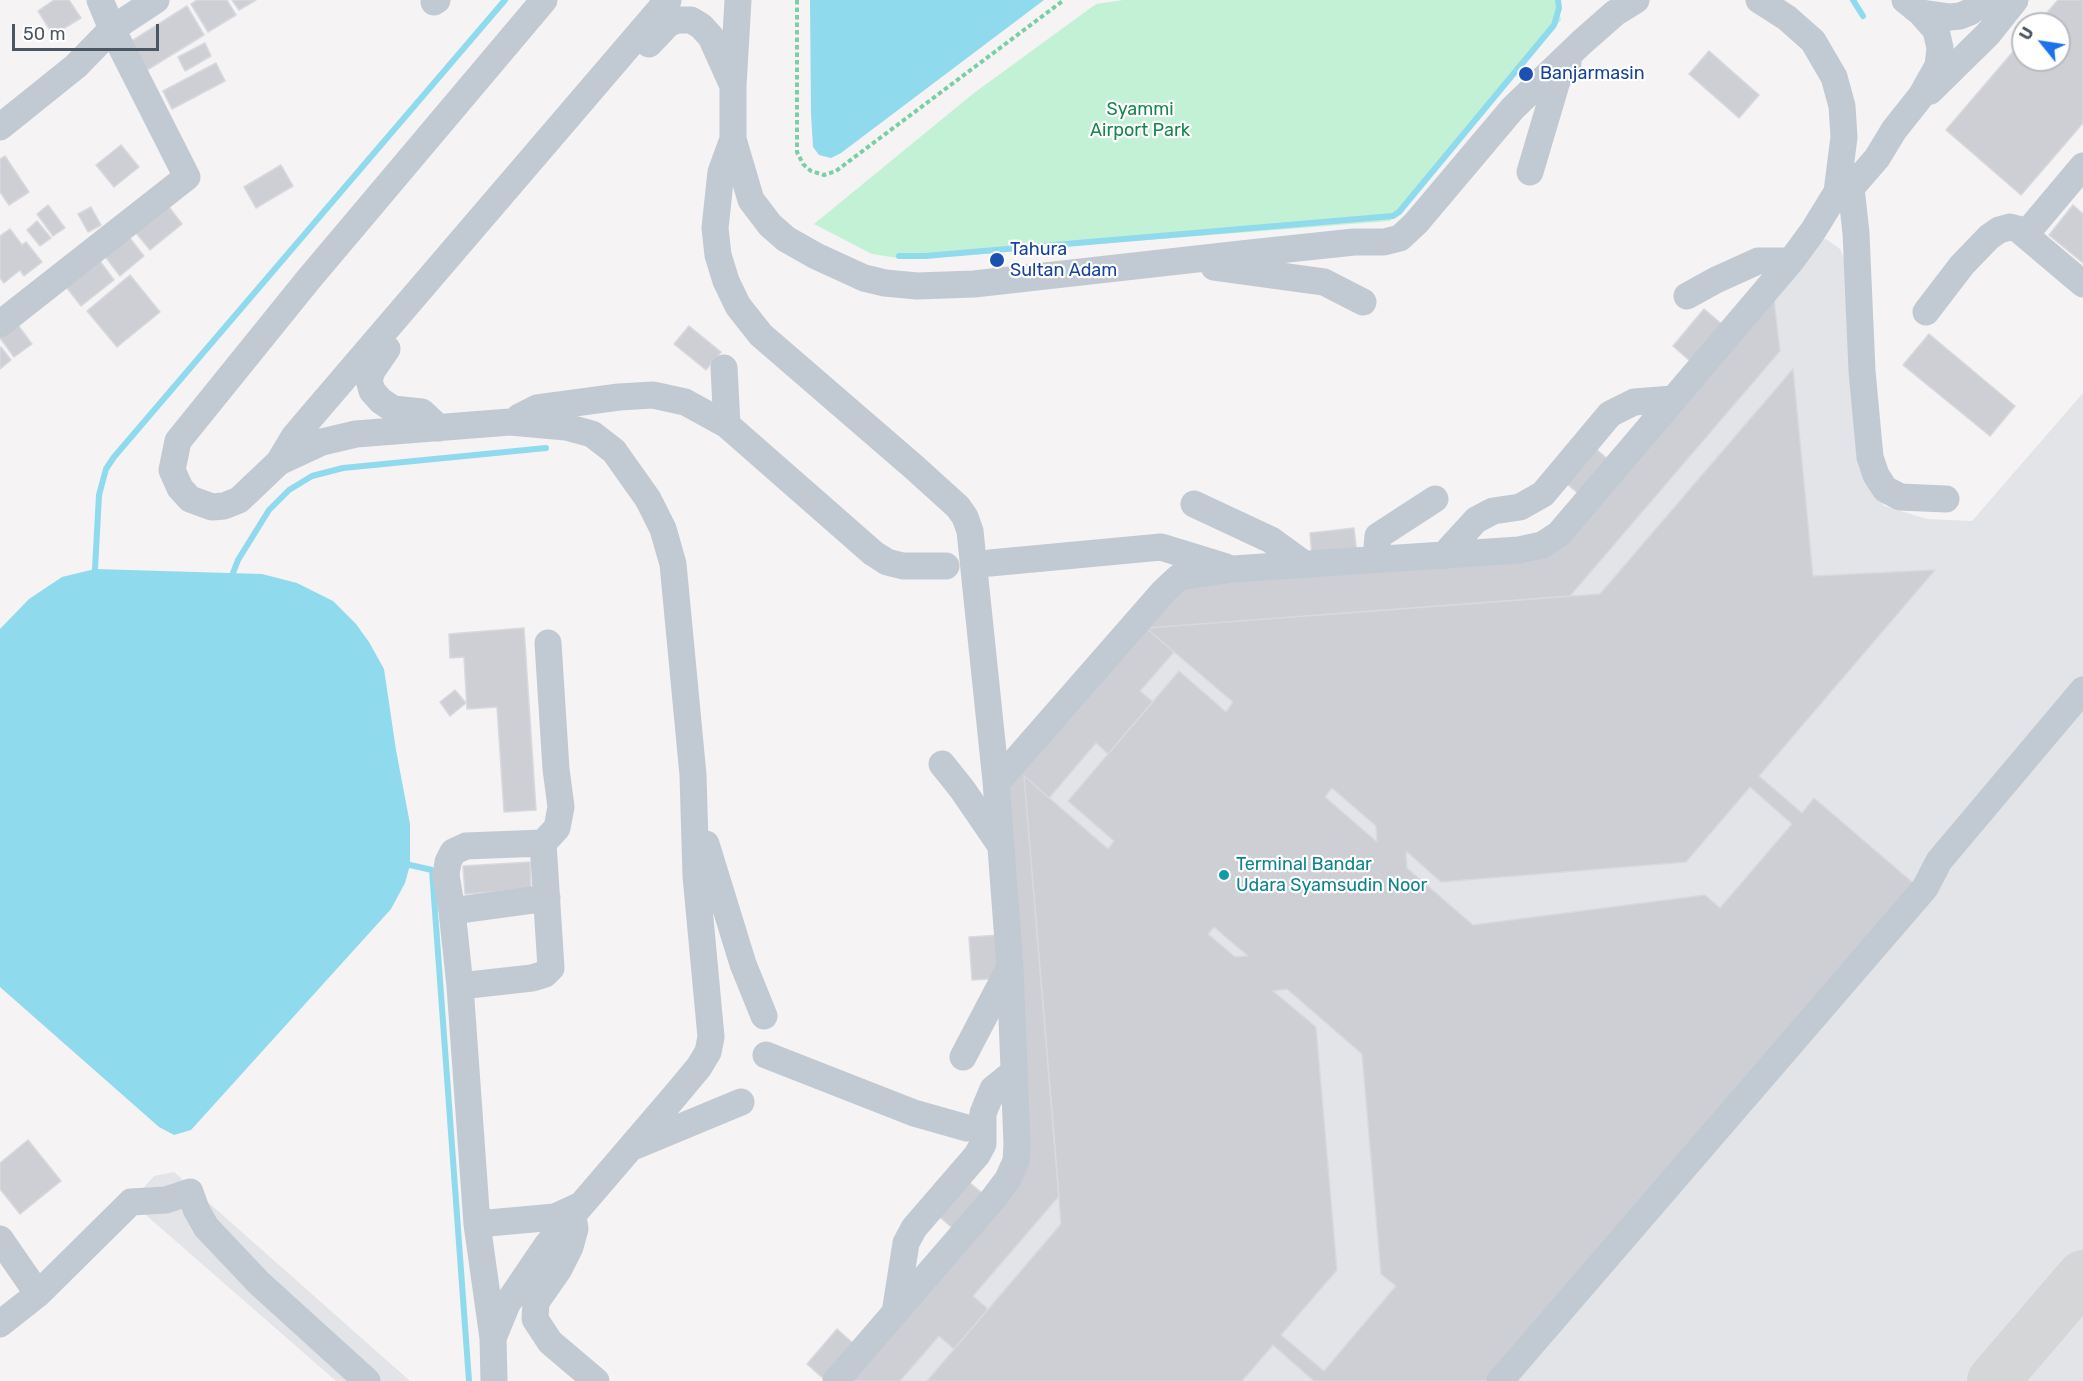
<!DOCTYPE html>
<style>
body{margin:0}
#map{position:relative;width:2083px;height:1381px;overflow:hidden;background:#f5f3f3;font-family:Rubik,sans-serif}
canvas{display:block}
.north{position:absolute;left:2011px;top:12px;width:60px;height:60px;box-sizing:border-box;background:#fff;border:2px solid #b7bbc0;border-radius:50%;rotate:300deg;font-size:16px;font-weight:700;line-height:24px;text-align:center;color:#4a5661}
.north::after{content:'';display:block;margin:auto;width:21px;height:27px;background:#1a73e8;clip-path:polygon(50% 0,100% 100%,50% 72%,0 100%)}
.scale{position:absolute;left:12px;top:24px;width:147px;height:27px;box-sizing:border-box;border:3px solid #4a5661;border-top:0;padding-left:8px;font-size:18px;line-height:21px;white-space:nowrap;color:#4a5661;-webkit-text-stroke:4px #fff;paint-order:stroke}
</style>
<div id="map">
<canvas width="2083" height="1381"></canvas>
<div class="north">U</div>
<div class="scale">50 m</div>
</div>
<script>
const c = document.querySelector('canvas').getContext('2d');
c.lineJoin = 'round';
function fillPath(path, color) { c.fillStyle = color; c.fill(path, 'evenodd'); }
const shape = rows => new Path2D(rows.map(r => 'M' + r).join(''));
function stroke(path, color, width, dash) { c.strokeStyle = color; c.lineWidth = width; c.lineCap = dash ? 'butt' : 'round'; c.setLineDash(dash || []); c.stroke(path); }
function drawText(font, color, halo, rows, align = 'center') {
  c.font = font + ' Rubik,sans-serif'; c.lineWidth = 4.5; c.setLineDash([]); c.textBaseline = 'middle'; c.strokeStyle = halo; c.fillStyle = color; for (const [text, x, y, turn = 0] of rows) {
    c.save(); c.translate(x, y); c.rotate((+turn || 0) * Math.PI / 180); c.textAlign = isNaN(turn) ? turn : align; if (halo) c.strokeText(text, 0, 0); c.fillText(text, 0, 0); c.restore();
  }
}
fillPath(shape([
 [1826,239,1840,249,1847,265,1863,478,1884,506,1927,519,1972,521,2083,393,2083,1381,840,1381,1020,1170,989,795,1176,577,1545,549,1815,242],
 [174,1172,410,1381,336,1381,131,1202,154,1176]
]), '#e2e4e7');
fillPath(shape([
 [1123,0,1557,0,1561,20,1390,221,904,259,872,254,814,224,974,93,1096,4]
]), '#c3f1d5');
fillPath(shape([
 [810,0,1044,0,841,153,831,158,819,155,813,147,811,114],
 [95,569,262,574,297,583,333,601,356,624,369,642,384,669,396,750,410,824,410,865,405,883,391,909,191,1130,174,1135,159,1127,0,987,0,629,29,599,62,577]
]), '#90daee');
stroke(shape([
 [1853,0,1863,16],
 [899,256,925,256,1393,216,1399,212,1554,25,1559,8,1558,0],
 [95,569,99,495,106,469,114,457,505,0],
 [233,573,238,560,269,510,289,490,312,476,343,468,546,448],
 [410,865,432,870,469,1381]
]), '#90daee', 6);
stroke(shape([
 [1993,1381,2083,1276]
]), '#d5d6d8', 52);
const building = shape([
 [54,0,69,0,81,18,53,35,38,11,54,0],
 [197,0,227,0,236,15,208,32,191,4,197,0],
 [232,0,256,0,239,10,232,0],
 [2058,0,2083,0,2083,123,2021,195,1946,130,2023,40,2023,60,2059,60,2059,24,2037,24,2058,0],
 [187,6,204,35,147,70,130,42,187,6],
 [205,43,211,56,185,71,178,57,205,43],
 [1709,51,1759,95,1739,118,1689,74,1709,51],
 [216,63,225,81,172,109,163,91,216,63],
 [121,145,139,167,114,187,96,165,121,145],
 [5,156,29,192,9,205,0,192,0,159,5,156],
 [281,165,293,186,256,208,244,187,281,165],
 [48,205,65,228,53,236,37,214,48,205],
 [2073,205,2083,214,2083,263,2049,235,2073,205],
 [91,207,101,225,88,232,78,214,91,207],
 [169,207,182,224,150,250,136,233,169,207],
 [37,221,51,238,40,246,27,230,37,221],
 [10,229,22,245,26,242,42,262,24,276,20,270,4,283,0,278,0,236,10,229],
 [125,232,144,256,120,276,101,251,125,232],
 [97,257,114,280,81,306,64,284,97,257],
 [130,275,160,312,117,347,87,311,130,275],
 [1772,283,1780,351,1570,596,1146,628,1174,652,1140,691,1153,702,1108,754,1096,743,1049,798,1024,776,1059,1196,973,1296,988,1309,954,1349,939,1336,900,1381,826,1381,807,1364,837,1329,864,1353,963,1237,935,1213,965,1179,993,1202,1020,1170,1005,978,972,980,969,937,1001,935,989,795,1176,577,1313,567,1310,533,1354,528,1358,563,1545,549,1586,500,1560,478,1590,444,1616,466,1699,369,1673,346,1704,309,1731,332,1772,283],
 [15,321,32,344,14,357,0,338,0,331,15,321],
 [689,326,721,352,706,370,674,344,689,326],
 [1929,334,2015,406,1990,436,1903,365,1929,334],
 [1,347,11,360,0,369,0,348,1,347],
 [1793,369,1813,576,1935,570,1759,776,1802,813,1814,798,1919,888,1496,1381,1314,1381,1273,1345,1242,1381,927,1381,1061,1224,1024,776,1108,849,1114,841,1068,801,1108,754,1179,671,1226,712,1233,702,1146,628,1600,594,1793,369],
 [1750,787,1792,824,1720,908,1705,895,1473,925,1407,868,1406,851,1441,882,1686,862,1750,787],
 [1332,788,1376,826,1377,842,1325,797,1332,788],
 [1214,927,1248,956,1235,957,1208,934,1214,927],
 [1287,989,1362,1054,1381,1274,1396,1286,1324,1371,1281,1335,1337,1270,1316,1027,1273,991,1287,989],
 [524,628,536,810,504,812,497,707,467,709,464,657,450,658,449,634,524,628],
 [455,690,466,703,450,716,440,702,455,690],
 [530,862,531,889,465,894,463,866,530,862],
 [28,1140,61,1181,20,1214,0,1189,0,1163,28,1140]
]);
fillPath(building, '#cdcfd5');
stroke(building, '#d7d9de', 1.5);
stroke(shape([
 [797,0,797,152,803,164,811,171,824,175,836,171,1064,0]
]), '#7ad0a6', 4, [4.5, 3]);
stroke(shape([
 [544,0,308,280,178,441,172,470,180,488,190,499,212,507,224,506,239,500,279,462,294,437,310,418,668,0],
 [738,0,733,86,733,139,751,200,770,225,786,239,816,256,864,278,885,283,917,286,974,284,1241,254,1354,242,1384,242,1400,238,1416,223,1513,108,1582,42,1615,13,1636,0],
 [434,2,437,0],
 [1921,13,1950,17,1960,16,1970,12,1984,0],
 [649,44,668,24,677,20,691,20,701,26,711,37,733,86],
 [1930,91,1988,34,2015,0],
 [0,127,76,66,112,29,156,0],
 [733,139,721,172,715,228,718,255,726,281,738,306,761,335,915,468,958,507,965,517,970,531,996,781],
 [2083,166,2025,235,2083,284],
 [1530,172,1557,81,1568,63],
 [1851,188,1856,233,1862,371,1870,457,1876,475,1885,489,1900,497,1946,499],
 [1837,192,1851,188,1877,158,1894,130,1921,96,1938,66,1940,48,1936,30,1921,13,1905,0],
 [1214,267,1324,282,1363,302],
 [1687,296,1716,280,1758,261,1791,261],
 [1926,312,1962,265,1989,237,1999,230,2010,227,2018,229,2025,235],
 [0,324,187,177,112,29,100,0],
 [387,349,372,371,369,380,372,391,381,401,393,409,422,412,439,428],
 [724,368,727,425],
 [519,417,537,408,619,397,653,395,685,402,727,425,873,553,887,562,903,566,946,566],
 [279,462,322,442,356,434,510,422,566,427,592,434,614,451,648,499,663,529,673,564,693,775,696,876,711,1037,708,1052,699,1067,674,1097,547,1245,507,1304,493,1338,494,1381],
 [1194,504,1271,540,1304,564],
 [1443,556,1476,520,1493,511,1520,507,1543,494,1610,414,1634,402,1673,399],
 [1376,559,1378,536,1435,499],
 [990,563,1161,547,1226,567],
 [942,764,962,789,999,843],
 [706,844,743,964,764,1016],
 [452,911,547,898],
 [460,986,532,978,545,974,551,968,543,843],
 [766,1055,914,1113,967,1128],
 [963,1057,1009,969],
 [635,1146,741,1102],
 [573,1216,575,1229,570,1247,559,1269,536,1302,535,1319,550,1342,596,1381],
 [477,1224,555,1217,581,1205],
 [0,1239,38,1294],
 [895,1313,906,1243,914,1228,977,1155,983,1144,983,1113,993,1089,1014,1072],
 [0,1324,38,1294,131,1202,166,1200,190,1192,196,1209,206,1227,259,1283,367,1381],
 [493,1338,477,1224,460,986,452,911,446,875,448,862,453,852,466,846,543,843,557,828,561,807,556,769,548,643],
 [836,1381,993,1199,1008,1179,1016,1161,1017,1144,1010,968,996,781,1004,774,1164,591,1179,577,1233,569,1519,550,1542,545,1559,534,1791,261,1813,231,1837,192,1844,137,1842,106,1834,77,1813,41,1787,18,1759,0],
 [1500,1381,1925,888,1939,861,2083,690]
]), '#c1cad2', 27);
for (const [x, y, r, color] of [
 [1526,74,8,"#1a4fb4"],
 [997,260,8,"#1a4fb4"],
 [1224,875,6,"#0f9aa8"]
]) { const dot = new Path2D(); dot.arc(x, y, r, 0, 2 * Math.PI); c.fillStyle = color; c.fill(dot); stroke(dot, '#fff', 2); }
drawText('18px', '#164399', '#fff', [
 ["Banjarmasin",1540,74],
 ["Tahura",1010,250],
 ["Sultan Adam",1010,271]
], 'left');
drawText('18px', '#17864f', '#fff', [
 ["Syammi",1140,110],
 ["Airport Park",1140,131]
]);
drawText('18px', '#0d838f', '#fff', [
 ["Terminal Bandar",1236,865],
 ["Udara Syamsudin Noor",1236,886]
], 'left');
</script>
